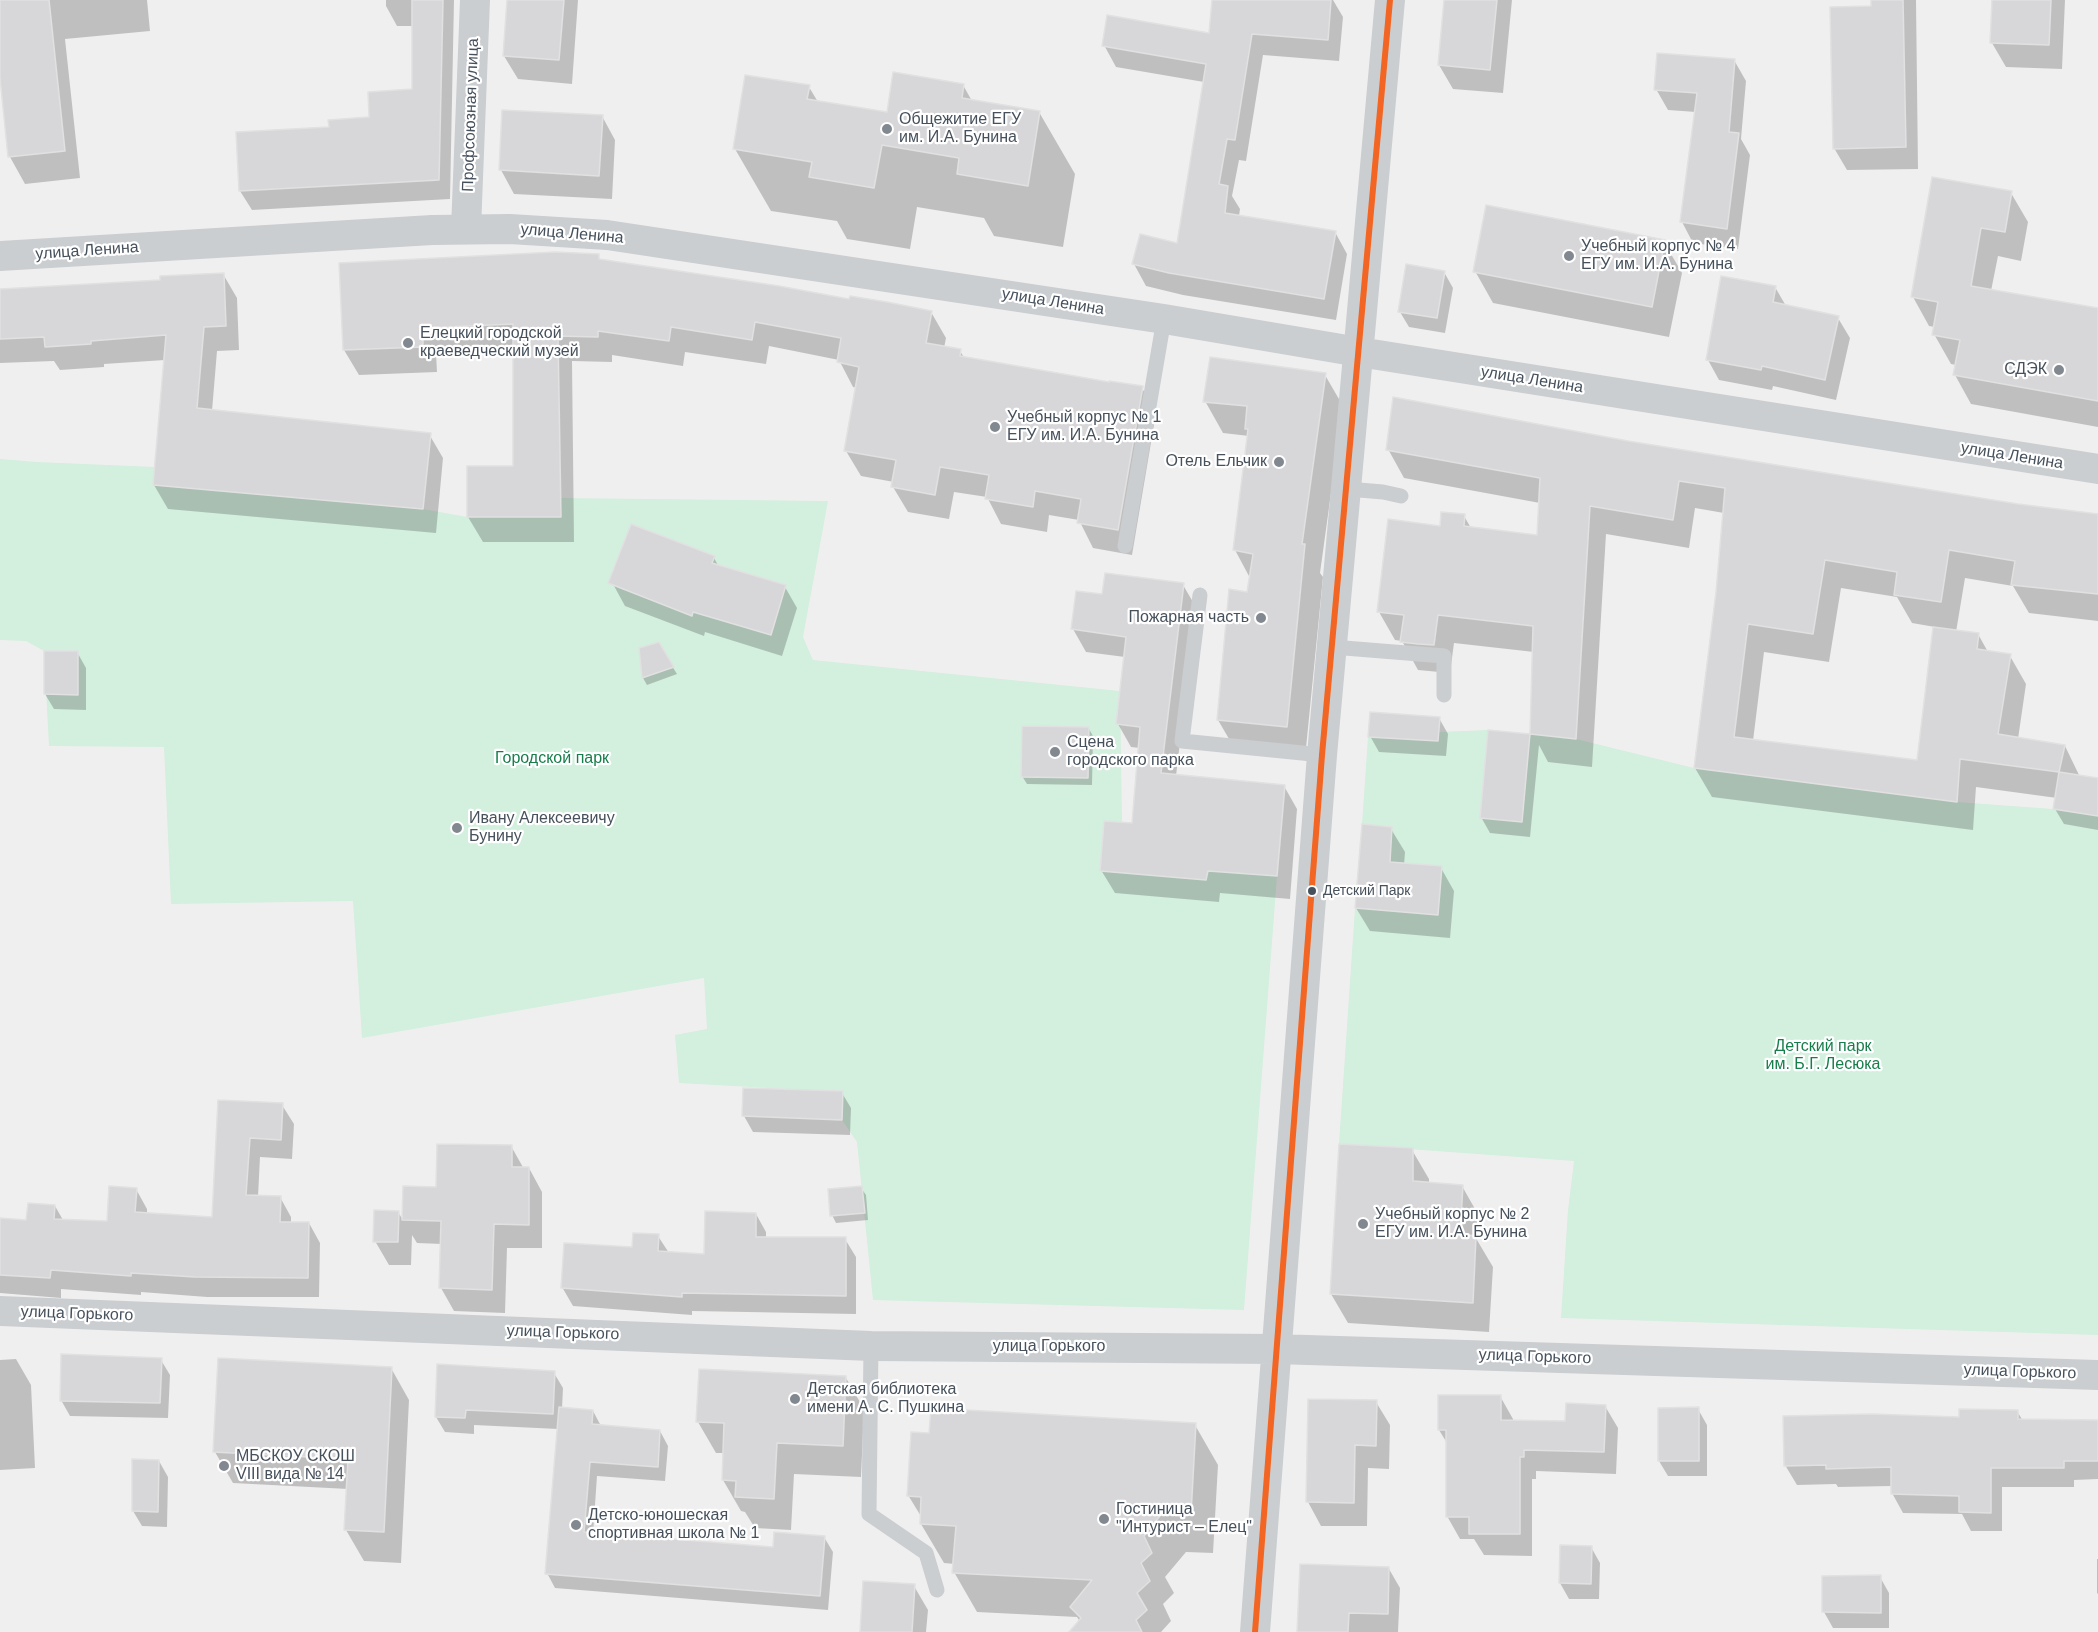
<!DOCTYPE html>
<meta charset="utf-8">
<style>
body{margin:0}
canvas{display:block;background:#f0efef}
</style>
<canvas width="2098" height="1632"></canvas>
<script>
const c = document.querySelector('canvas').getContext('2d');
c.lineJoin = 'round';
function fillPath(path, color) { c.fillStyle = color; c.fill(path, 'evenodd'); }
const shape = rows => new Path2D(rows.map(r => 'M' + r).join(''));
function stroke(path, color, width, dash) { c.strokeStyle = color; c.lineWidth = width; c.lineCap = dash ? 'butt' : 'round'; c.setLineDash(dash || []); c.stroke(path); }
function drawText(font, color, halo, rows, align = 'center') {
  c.font = font + ' Helvetica,sans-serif'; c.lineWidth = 4.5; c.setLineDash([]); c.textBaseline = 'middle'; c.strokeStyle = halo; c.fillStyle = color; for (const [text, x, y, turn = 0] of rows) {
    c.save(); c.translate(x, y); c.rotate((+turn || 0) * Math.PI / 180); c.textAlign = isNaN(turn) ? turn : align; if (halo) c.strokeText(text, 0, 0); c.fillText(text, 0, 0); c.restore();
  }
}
fillPath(shape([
 [0,459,37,462,155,467,153,485,423,509,467,517,560,517,560,498,828,501,803,637,813,660,1120,691,1122,822,1211,830,1208,871,1277,876,1244,1310,873,1300,857,1142,842,1120,842,1092,679,1083,675,1035,707,1029,704,978,362,1038,353,901,171,904,164,747,49,746,44,651,26,641,0,640],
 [1488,730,1480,818,1522,822,1530,734,1576,739,1694,768,1957,802,2053,809,2098,816,2098,1335,1561,1318,1568,1210,1574,1161,1339,1144,1355,908,1437,915,1442,867,1377,861,1378,848,1391,848,1392,828,1362,824,1368,737,1437,741,1439,732]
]), '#d3efde');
fillPath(shape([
 [0,0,147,0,150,31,65,39,80,178,25,184,10,157,0,64],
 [386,0,454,0,450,199,252,210,240,191,330,129,371,118,413,90,414,26,397,26,386,6],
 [509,0,578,0,572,84,518,79,504,56],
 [1214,0,1333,0,1343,17,1339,61,1263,55,1246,161,1239,160,1232,196,1240,209,1239,216,1335,232,1347,254,1336,320,1183,295,1146,286,1134,264,1178,245,1204,82,1116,67,1104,45,1210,35],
 [1446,0,1512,0,1503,93,1453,89,1439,65],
 [1873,0,1916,0,1918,169,1847,170,1834,148,1873,7],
 [1993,0,2065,0,2062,69,2006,67,1992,43],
 [1734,60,1746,81,1741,139,1750,155,1738,249,1693,243,1682,222,1696,112,1668,110,1656,89],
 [963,85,972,101,1039,112,1075,174,1063,247,994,236,984,218,917,207,910,249,847,239,837,221,771,211,735,149,809,87,818,102,888,114],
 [602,116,615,140,612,199,514,194,501,170],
 [2011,193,2028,222,2021,261,1998,256,1991,291,2098,310,2098,427,1971,404,1955,375,1956,365,1951,364,1934,334,1935,327,1929,326,1913,297],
 [1664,242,1682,273,1669,337,1493,303,1475,271],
 [598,256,601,261,931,312,946,338,944,348,960,351,965,359,1142,388,1156,413,1132,555,1093,548,1079,520,1049,515,1047,532,1001,524,987,497,954,492,949,519,908,512,893,487,894,482,861,476,846,451,857,388,853,387,839,360,769,346,766,364,685,352,683,366,612,355,612,362,572,361,574,542,483,542,468,517,514,467,514,349,436,353,437,372,359,375,344,350],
 [1444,272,1453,288,1445,333,1409,327,1400,312],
 [223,274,237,298,239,350,217,351,212,411,429,434,443,458,436,533,168,509,154,485,165,360,104,364,104,367,60,370,54,361,0,363,0,291,162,281],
 [1775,287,1786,306,1838,318,1850,338,1836,400,1773,386,1772,390,1719,380,1708,360],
 [1325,375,1343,406,1320,573,1323,577,1305,758,1236,751,1218,720,1250,578,1235,550,1249,436,1223,433,1205,401],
 [1628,443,2018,506,2098,516,2098,621,2029,613,2013,586,1965,578,1956,632,1978,634,1988,652,2010,656,2026,684,2018,739,2065,746,2080,777,2098,779,2098,830,2064,824,2055,809,2057,798,1976,787,1973,830,1712,797,1695,768,1717,592,1724,513,1695,508,1689,548,1606,534,1592,767,1548,762,1539,745,1530,837,1490,833,1481,817,1489,731,1531,735,1534,652,1454,643,1450,673,1418,670,1402,641,1395,640,1379,612,1441,527,1464,516,1471,528,1538,536,1540,503,1404,478,1388,449],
 [1841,588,1897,597,1912,623,1935,627,1918,761,1753,741,1764,652,1829,662],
 [714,558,719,567,785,587,797,608,782,656,705,632,704,636,625,606,613,584],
 [1183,585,1196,607,1176,776,1284,786,1297,809,1290,899,1220,893,1219,902,1115,893,1101,870,1134,825,1140,748,1131,747,1118,724,1125,657,1086,652,1073,629,1103,596],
 [658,644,677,674,647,685,643,678,641,649],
 [77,652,86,668,86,710,54,709,45,694],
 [1439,718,1448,734,1446,756,1379,752,1370,736],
 [1089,729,1093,736,1092,785,1027,784,1022,776],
 [1391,829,1405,852,1404,865,1441,868,1454,891,1450,938,1370,931,1356,908],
 [842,1093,851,1108,850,1135,753,1132,744,1116],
 [220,1102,282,1105,294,1124,292,1159,260,1157,258,1197,280,1197,291,1217,291,1223,309,1223,320,1243,319,1297,207,1297,141,1292,141,1295,61,1289,61,1298,0,1293,0,1220,28,1222,55,1206,63,1220,108,1223,136,1189,147,1209,147,1215,213,1219],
 [511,1146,524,1169,529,1168,542,1192,542,1248,507,1248,505,1313,454,1311,441,1288,442,1244,417,1243,412,1235,411,1265,389,1265,375,1241,398,1212,403,1220,404,1187,438,1188],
 [1412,1150,1429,1179,1429,1184,1462,1186,1479,1216,1477,1240,1493,1267,1489,1332,1348,1323,1331,1294],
 [861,1188,866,1195,868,1220,836,1223,832,1215],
 [756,1214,766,1232,766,1239,845,1239,856,1257,856,1314,692,1311,692,1315,573,1306,562,1287,658,1236,669,1253,705,1255],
 [16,1359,31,1385,35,1468,0,1470,0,1360],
 [161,1360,170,1375,168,1418,70,1416,61,1400],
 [391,1368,409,1400,401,1563,364,1561,346,1530,348,1489,233,1483,215,1452],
 [554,1373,563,1388,562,1409,593,1411,601,1426,660,1431,668,1446,665,1481,597,1476,593,1534,775,1549,824,1537,833,1552,828,1610,555,1588,547,1573,558,1429,474,1425,474,1434,445,1432,436,1417],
 [846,1378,864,1409,861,1477,794,1474,791,1530,755,1528,745,1512,741,1511,723,1480,724,1453,716,1453,698,1422],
 [1500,1396,1513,1419,1513,1422,1567,1422,1605,1406,1618,1428,1616,1474,1536,1471,1536,1479,1532,1479,1532,1556,1484,1555,1474,1539,1460,1539,1447,1516,1447,1443,1439,1430],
 [1376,1402,1390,1425,1389,1469,1368,1468,1367,1526,1321,1526,1308,1502],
 [1698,1409,1707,1425,1707,1476,1668,1476,1659,1461],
 [2017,1411,2023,1421,2098,1421,2098,1479,2074,1480,2074,1487,2002,1487,2002,1531,1971,1531,1962,1514,1903,1513,1892,1493,1892,1486,1838,1487,1836,1484,1797,1485,1785,1465,1961,1418],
 [1195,1425,1218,1465,1213,1553,1186,1552,1165,1577,1174,1593,1163,1604,1171,1621,1161,1632,1071,1632,1080,1622,1077,1617,977,1612,954,1572,955,1564,944,1563,921,1524,922,1518,908,1495,931,1434],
 [159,1461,168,1477,167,1527,142,1526,133,1511],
 [1591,1547,1600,1563,1599,1599,1569,1599,1560,1583],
 [2097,1559,2098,1559,2098,1594,2097,1593],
 [1389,1569,1400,1588,1398,1632,1299,1632],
 [1880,1577,1889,1593,1889,1628,1833,1628,1824,1612],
 [914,1586,928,1610,926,1632,861,1632]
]), '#0003');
const building = shape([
 [0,0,49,0,65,151,8,157,0,78,0,0],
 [412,0,443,0,439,180,239,191,236,132,329,127,328,120,369,117,368,92,412,89,412,0],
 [507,0,564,0,559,60,503,56,507,0],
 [1212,0,1331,0,1328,40,1252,34,1235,140,1227,139,1219,184,1228,186,1225,213,1336,231,1324,299,1169,273,1132,264,1140,234,1177,243,1206,64,1102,46,1107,15,1209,33,1212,0],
 [1444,0,1497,0,1490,70,1438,65,1444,0],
 [1871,0,1903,0,1906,147,1833,149,1830,7,1871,6,1871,0],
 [1992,0,2051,0,2049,45,1990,43,1992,0],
 [1657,53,1735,59,1729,132,1739,133,1727,229,1680,222,1697,93,1654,90,1657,53],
 [893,72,964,84,962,98,1040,111,1028,186,957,174,959,158,882,145,874,188,809,177,812,162,733,149,745,75,810,85,807,99,887,112,893,72],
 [502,110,603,115,599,176,499,170,502,110],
 [1932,177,2012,191,2005,232,1981,228,1971,286,2098,308,2098,401,1953,375,1960,340,1932,335,1938,302,1911,297,1932,177],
 [1486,205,1665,240,1652,307,1473,272,1486,205],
 [555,252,599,254,599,259,779,286,849,299,850,296,887,302,932,311,926,343,961,349,960,356,1109,382,1109,381,1143,386,1118,530,1077,523,1081,499,1035,491,1033,507,985,499,989,475,940,467,935,495,891,487,896,460,844,451,859,367,837,362,841,338,755,322,752,340,671,327,669,341,598,331,598,337,558,336,561,517,467,517,467,466,513,466,513,324,423,328,423,347,343,350,339,263,555,252],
 [1406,264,1445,271,1437,318,1398,312,1406,264],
 [224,273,226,326,204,327,197,408,431,433,423,509,153,485,166,335,91,341,91,344,45,347,44,337,0,339,0,289,160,280,160,276,224,273],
 [1721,276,1776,286,1773,302,1839,316,1825,380,1762,366,1761,370,1706,360,1721,276],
 [1210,357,1326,373,1302,544,1305,544,1287,727,1217,720,1229,589,1247,592,1253,554,1233,550,1248,429,1245,429,1247,406,1203,402,1210,357],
 [1393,397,1628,441,2018,504,2098,514,2098,594,2011,585,2015,561,1949,550,1941,602,1894,595,1897,572,1825,560,1813,634,1748,624,1734,737,1917,760,1933,627,1979,633,1977,649,2011,654,1998,734,2065,745,2059,772,1960,759,1957,802,1694,768,1716,592,1725,488,1679,481,1673,520,1590,506,1576,739,1530,734,1533,626,1438,615,1434,645,1418,644,1400,642,1404,615,1377,612,1388,519,1440,526,1441,512,1465,514,1464,526,1537,535,1540,478,1386,450,1393,397],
 [631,524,715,556,712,563,786,585,771,635,693,612,692,616,608,583,631,524],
 [1105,573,1184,583,1161,773,1285,785,1277,876,1208,871,1206,880,1100,871,1104,821,1132,823,1140,727,1116,724,1126,637,1071,629,1076,591,1102,594,1105,573],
 [659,642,674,667,642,678,639,648,659,642],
 [44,651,78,651,78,695,44,694,44,651],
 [1370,712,1440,717,1438,741,1368,737,1370,712],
 [1022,726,1089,727,1088,778,1021,777,1022,726],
 [1488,730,1530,734,1522,822,1480,818,1488,730],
 [2059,772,2098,778,2098,816,2053,809,2059,772],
 [1362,824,1392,827,1390,862,1442,866,1438,915,1355,908,1362,824],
 [743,1088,843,1091,842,1120,742,1116,743,1088],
 [218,1100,283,1103,281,1140,250,1138,246,1195,281,1196,280,1222,309,1222,308,1278,195,1277,131,1273,131,1276,51,1270,50,1278,0,1275,0,1218,26,1220,28,1203,55,1205,54,1219,107,1221,109,1186,137,1188,135,1212,212,1217,218,1100],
 [437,1144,512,1145,512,1167,529,1167,529,1225,494,1224,492,1290,439,1288,441,1221,402,1220,403,1186,436,1187,437,1144],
 [1339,1144,1413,1148,1413,1181,1463,1185,1460,1234,1476,1236,1473,1303,1330,1294,1339,1144],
 [862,1186,865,1213,830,1216,828,1189,862,1186],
 [374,1210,399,1211,398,1242,373,1242,374,1210],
 [705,1211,756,1213,756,1237,846,1237,846,1296,682,1293,682,1297,561,1288,564,1243,632,1247,633,1233,659,1234,658,1251,704,1254,705,1211],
 [61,1354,162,1358,160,1403,60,1401,61,1354],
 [218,1358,392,1367,384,1532,344,1530,348,1459,213,1452,218,1358],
 [437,1364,555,1371,553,1414,466,1410,465,1418,435,1417,437,1364],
 [699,1369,846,1376,843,1446,777,1443,774,1499,735,1497,736,1481,722,1480,724,1423,696,1422,699,1369],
 [1438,1395,1501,1395,1501,1420,1565,1421,1566,1403,1606,1405,1604,1452,1524,1450,1524,1457,1520,1457,1520,1534,1469,1534,1469,1517,1446,1517,1446,1430,1438,1430,1438,1395],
 [1308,1399,1377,1400,1376,1446,1355,1445,1354,1503,1306,1502,1308,1399],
 [559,1407,593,1410,592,1424,660,1430,658,1467,590,1462,584,1532,773,1547,774,1532,825,1536,820,1596,545,1574,559,1407],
 [1699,1407,1699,1461,1658,1461,1658,1408,1699,1407],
 [931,1408,1196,1423,1191,1514,1163,1512,1144,1536,1152,1553,1141,1563,1150,1581,1137,1593,1147,1610,1136,1620,1142,1632,1069,1632,1081,1618,1070,1607,1092,1580,952,1573,956,1526,920,1524,921,1497,907,1496,911,1432,929,1433,931,1408],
 [1959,1409,2018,1410,2018,1419,2098,1420,2098,1461,2064,1461,2064,1468,1991,1468,1991,1513,1959,1512,1959,1496,1891,1494,1891,1467,1826,1469,1826,1465,1784,1466,1783,1416,1872,1414,1959,1417,1959,1409],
 [132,1459,159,1460,158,1512,132,1511,132,1459],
 [1560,1545,1592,1546,1591,1584,1559,1583,1560,1545],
 [1300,1564,1389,1567,1388,1614,1349,1613,1348,1632,1297,1632,1300,1564],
 [1881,1575,1881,1613,1822,1612,1822,1576,1881,1575],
 [863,1581,915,1584,912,1632,860,1632,863,1581]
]);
fillPath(building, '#d7d7d9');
stroke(building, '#e1e1e2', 1.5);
stroke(shape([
 [1347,489,1383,492,1401,496],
 [1125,546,1164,319],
 [1200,595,1182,741,1322,755],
 [1332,647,1444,656,1444,695],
 [871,1346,869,1514,926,1553,937,1590]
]), '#cbced0', 15);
stroke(shape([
 [466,229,475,0],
 [0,256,432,230,510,229,607,235,1164,319,1359,352,2098,469],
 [0,1311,871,1346,1276,1349,2098,1375],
 [1255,1632,1322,755,1390,0]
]), '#cbced0', 30);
stroke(shape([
 [1255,1632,1322,755,1390,0]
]), '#f26522', 6);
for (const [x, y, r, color] of [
 [887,129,6,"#82888f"],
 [1569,256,6,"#82888f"],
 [408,343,6,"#82888f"],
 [2059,370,6,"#82888f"],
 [995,427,6,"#82888f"],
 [1279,462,6,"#82888f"],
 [1261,618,6,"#82888f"],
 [1055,752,6,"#82888f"],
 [457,828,6,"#82888f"],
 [1312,891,5,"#46515c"],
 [1363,1224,6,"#82888f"],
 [795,1399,6,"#82888f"],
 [224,1466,6,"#82888f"],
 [1104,1519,6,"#82888f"],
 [576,1525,6,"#82888f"]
]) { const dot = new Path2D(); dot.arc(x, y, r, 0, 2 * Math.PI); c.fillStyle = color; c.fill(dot); stroke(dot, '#fff', 2); }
drawText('14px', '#46515c', '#fff', [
 ["Детский Парк",1323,891]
], 'left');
drawText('16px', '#46515c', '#fff', [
 ["Профсоюзная улица",471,115,-88],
 ["улица Ленина",572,234,5],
 ["улица Ленина",87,251,-4],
 ["улица Ленина",1053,302,9],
 ["улица Ленина",1532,380,9],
 ["улица Ленина",2012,456,9],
 ["улица Горького",77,1314,2],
 ["улица Горького",563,1333,2],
 ["улица Горького",1049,1347],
 ["улица Горького",1535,1357,2],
 ["улица Горького",2020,1372,2]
]);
drawText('16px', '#46515c', '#fff', [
 ["Общежитие ЕГУ",899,120],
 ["им. И.А. Бунина",899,138],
 ["Учебный корпус № 4",1581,247],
 ["ЕГУ им. И.А. Бунина",1581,265],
 ["Елецкий городской",420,334],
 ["краеведческий музей",420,352],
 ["СДЭК",2047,370,"right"],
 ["Учебный корпус № 1",1007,418],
 ["ЕГУ им. И.А. Бунина",1007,436],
 ["Отель Ельчик",1267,462,"right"],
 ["Пожарная часть",1249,618,"right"],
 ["Сцена",1067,743],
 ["городского парка",1067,761],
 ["Ивану Алексеевичу",469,819],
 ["Бунину",469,837],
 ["Учебный корпус № 2",1375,1215],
 ["ЕГУ им. И.А. Бунина",1375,1233],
 ["Детская библиотека",807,1390],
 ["имени А. С. Пушкина",807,1408],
 ["МБСКОУ СКОШ",236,1457],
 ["VIII вида № 14",236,1475],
 ["Гостиница",1116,1510],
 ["\"Интурист – Елец\"",1116,1528],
 ["Детско-юношеская",588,1516],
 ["спортивная школа № 1",588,1534]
], 'left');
drawText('16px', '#167e4b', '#fff', [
 ["Городской парк",552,759],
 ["Детский парк",1823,1047],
 ["им. Б.Г. Лесюка",1823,1065]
]);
</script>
